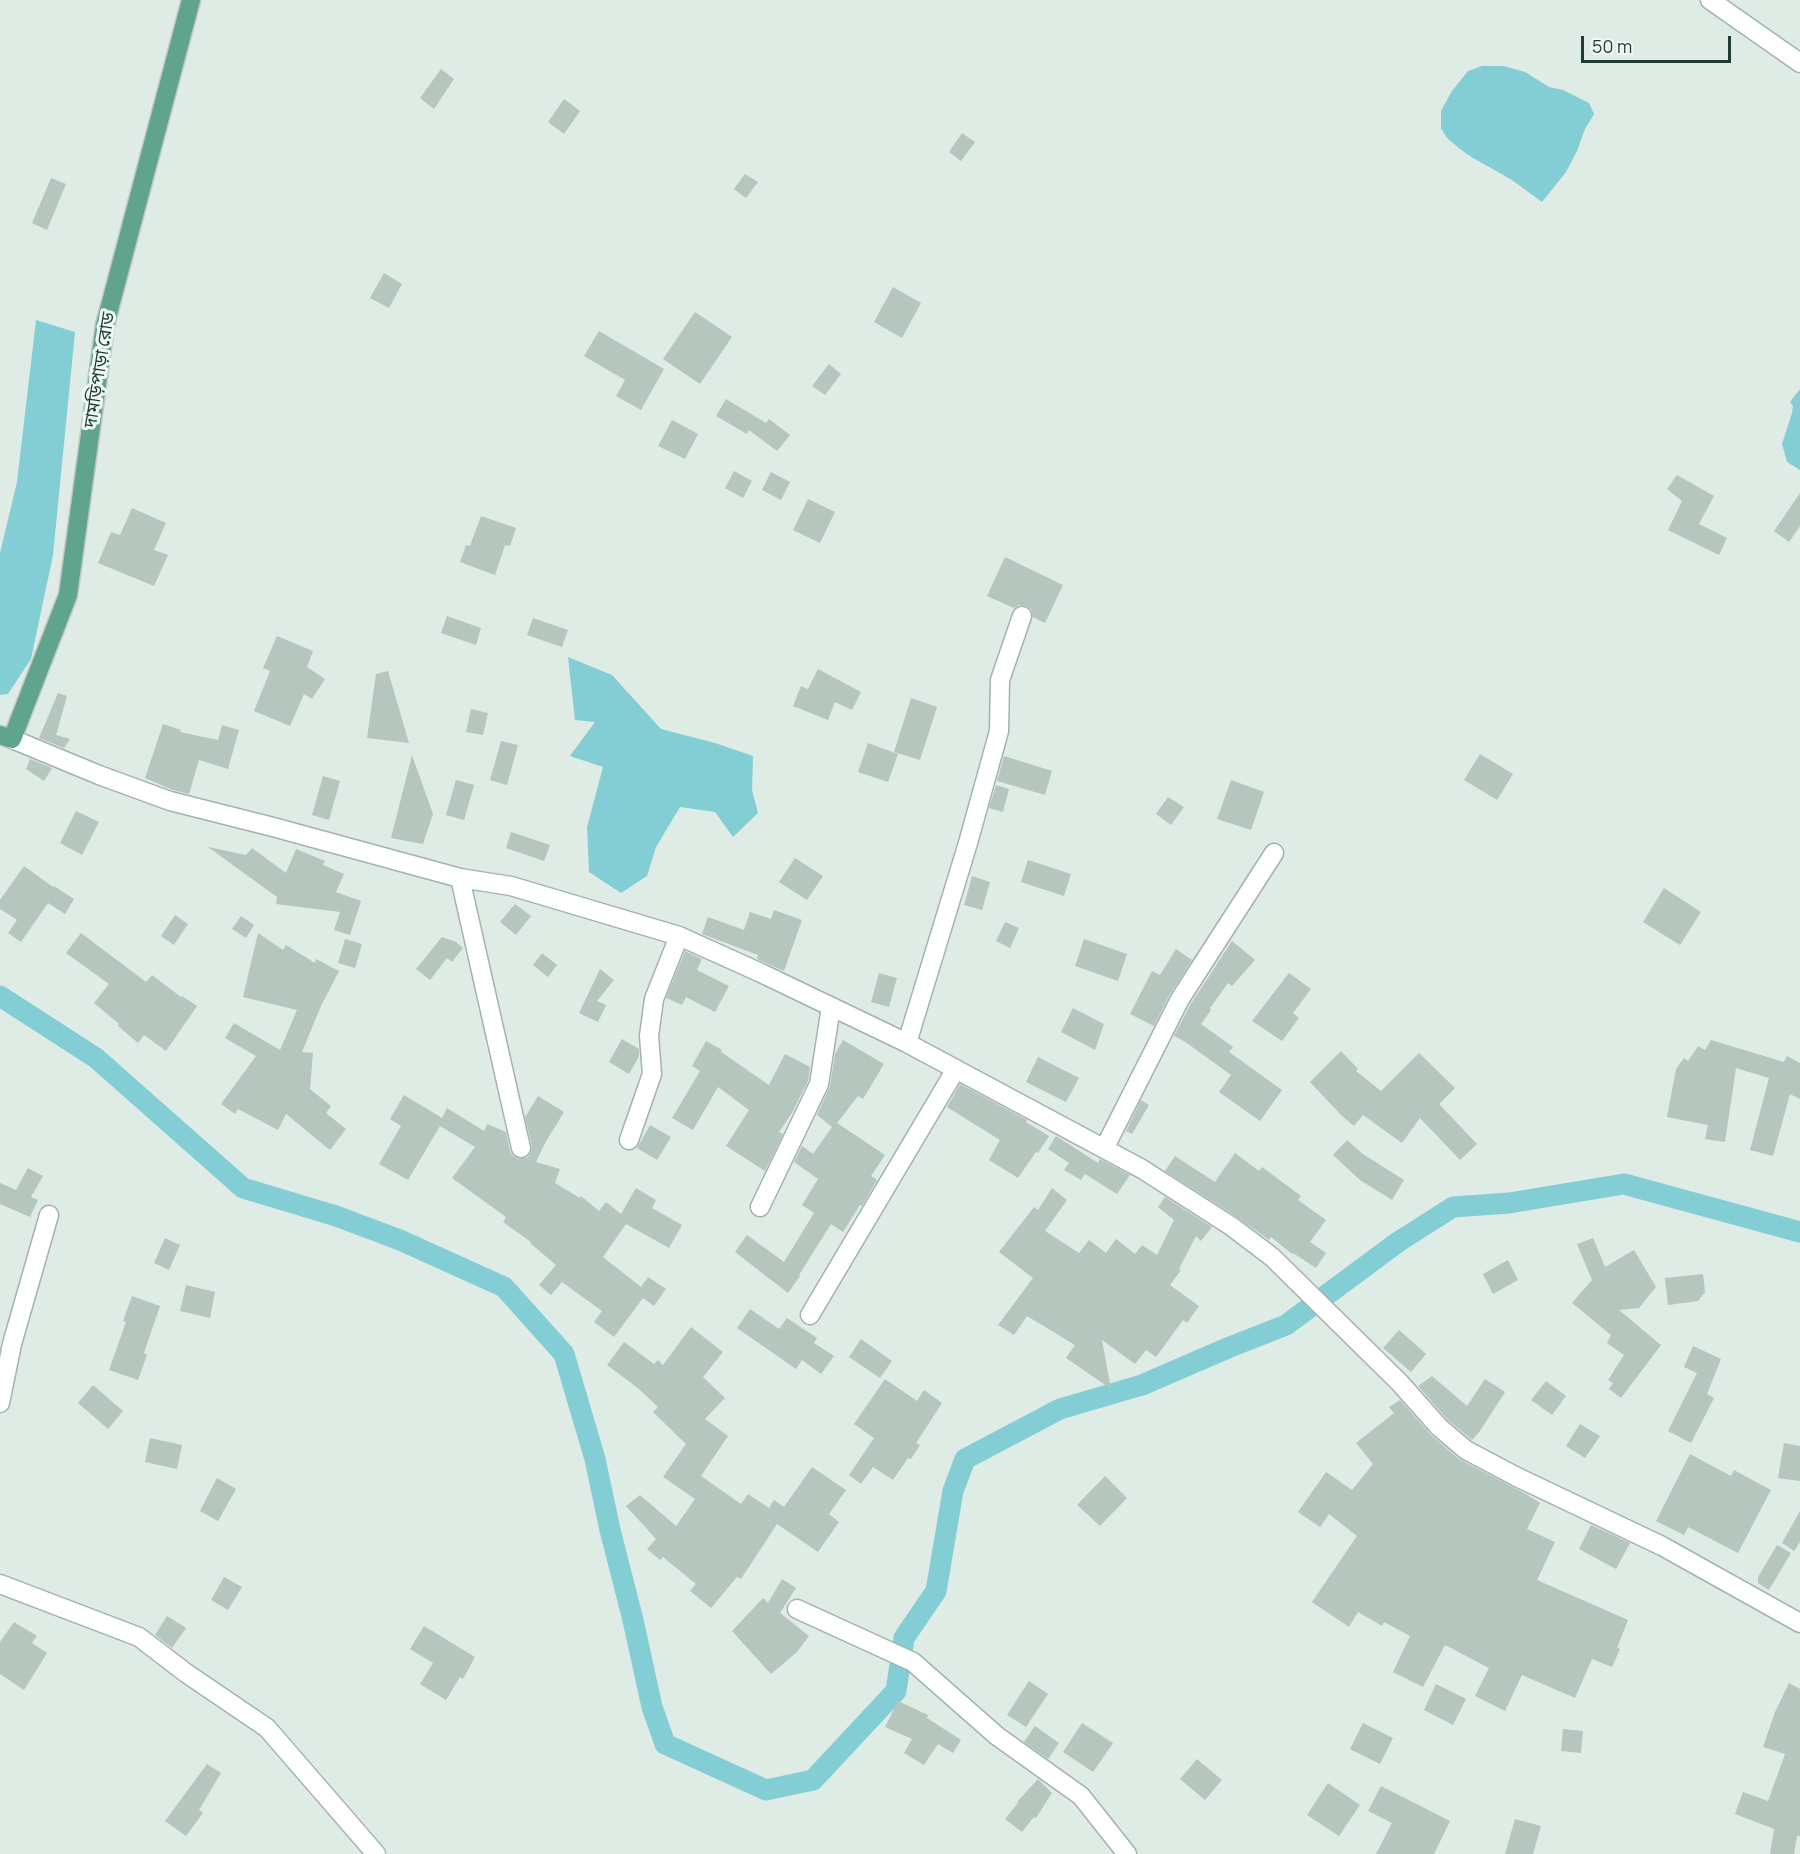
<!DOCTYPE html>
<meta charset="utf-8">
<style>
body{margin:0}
#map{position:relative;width:1800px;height:1854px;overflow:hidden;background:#dfebe5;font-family:Manrope,sans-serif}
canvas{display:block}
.scale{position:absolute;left:1581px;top:36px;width:150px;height:27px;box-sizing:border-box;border:3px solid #1f3c33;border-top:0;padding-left:8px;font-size:18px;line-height:21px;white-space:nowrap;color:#1f3c33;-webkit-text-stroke:4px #eff8f3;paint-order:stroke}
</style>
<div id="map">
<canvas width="1800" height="1854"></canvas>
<div class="scale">50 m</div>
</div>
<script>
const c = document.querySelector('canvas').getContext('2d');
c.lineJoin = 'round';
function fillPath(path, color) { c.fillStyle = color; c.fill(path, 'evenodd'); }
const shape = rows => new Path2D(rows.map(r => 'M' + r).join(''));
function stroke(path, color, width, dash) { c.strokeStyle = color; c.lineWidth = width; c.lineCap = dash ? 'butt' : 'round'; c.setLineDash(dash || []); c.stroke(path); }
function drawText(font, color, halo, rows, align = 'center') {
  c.font = font + ' Manrope,"Noto Sans Bengali",sans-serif'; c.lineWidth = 6; c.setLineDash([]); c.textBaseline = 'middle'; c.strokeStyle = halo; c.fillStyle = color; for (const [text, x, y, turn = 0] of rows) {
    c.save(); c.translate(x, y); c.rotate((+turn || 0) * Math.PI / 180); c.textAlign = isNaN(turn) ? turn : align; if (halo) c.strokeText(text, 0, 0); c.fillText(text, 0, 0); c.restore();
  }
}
fillPath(shape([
 [1482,66,1504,66,1525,72,1549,87,1563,90,1589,103,1594,114,1585,129,1577,151,1566,172,1542,202,1512,180,1473,158,1460,149,1447,138,1441,128,1441,111,1452,91,1468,71],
 [36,320,75,332,53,555,31,659,8,694,0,695,0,553,17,482],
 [1800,389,1800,470,1787,462,1782,444,1792,413,1793,406,1790,402],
 [568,657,612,675,661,729,715,743,753,756,752,790,758,813,733,837,715,812,680,807,656,847,647,876,621,893,589,872,587,827,603,767,570,756,595,722,575,720]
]), '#83cdd5');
stroke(shape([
 [0,996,96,1058,243,1188,336,1216,400,1240,504,1287,564,1354,595,1459,610,1530,633,1620,652,1707,665,1744,766,1790,813,1780,896,1691,904,1638,936,1591,953,1491,965,1459,1060,1409,1142,1385,1230,1347,1286,1325,1398,1242,1453,1207,1509,1203,1624,1184,1800,1232]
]), '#83cdd5', 21);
fillPath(shape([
 [441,69,454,79,434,109,420,98],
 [564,99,580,111,564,134,548,122],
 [962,133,975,142,961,161,949,152],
 [745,174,758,182,746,198,734,189],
 [51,178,66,184,47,230,32,223],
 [384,273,402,284,389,308,370,298],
 [893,287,921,303,902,338,874,322],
 [695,312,732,337,700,384,663,359],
 [599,331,664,369,641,410,616,396,625,380,584,356],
 [829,364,841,374,825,395,812,386],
 [726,399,766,423,769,419,790,435,777,451,749,430,747,434,716,416],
 [672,420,698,434,685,459,658,446],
 [734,471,752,481,743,498,725,488],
 [771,472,790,482,781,500,762,490],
 [1677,475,1714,496,1699,524,1727,538,1719,555,1668,530,1682,501,1667,489],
 [1800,493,1800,526,1789,542,1774,531],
 [808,499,835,512,820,543,793,530],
 [132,508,166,523,154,550,168,555,154,586,98,563,111,532,120,535],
 [481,516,516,528,510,546,505,545,495,575,460,562,466,545,470,546],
 [1005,557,1063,585,1045,623,1033,617,1031,609,1026,606,1019,605,1014,608,987,596],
 [447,616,481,628,476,645,441,633],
 [533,618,568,630,562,647,527,635],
 [277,636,313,651,307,667,325,679,312,699,304,694,290,726,254,711,270,671,263,668],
 [818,669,861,692,852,710,835,702,828,720,793,706,801,686,808,689],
 [388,671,409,743,367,738,376,674],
 [58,693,67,696,56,735,70,739,64,748,39,738],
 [911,698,937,707,920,760,894,752],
 [471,709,488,713,483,735,466,732],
 [163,724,181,730,180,732,218,740,222,725,239,730,228,769,199,760,189,794,173,790,145,778],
 [501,741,518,745,507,785,490,780],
 [868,743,898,754,888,782,858,772],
 [1480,754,1513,774,1497,800,1464,780],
 [412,755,433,814,423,844,391,838],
 [1004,756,1052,771,1045,795,997,781],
 [30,759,52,768,44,781,26,769],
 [323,776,340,781,329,820,312,815],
 [456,780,474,785,464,820,446,815],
 [1231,780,1264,792,1251,830,1217,819],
 [996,785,1009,789,1003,812,989,808],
 [1168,797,1184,807,1171,825,1156,814],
 [76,811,99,822,82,855,60,843],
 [511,832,550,845,544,861,506,848],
 [208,847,246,855,252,848,286,873,296,849,325,861,323,865,344,874,336,892,361,901,350,935,334,930,340,912,276,904,277,897],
 [795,858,823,876,807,900,779,882],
 [1028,860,1071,874,1064,896,1021,882],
 [24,866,53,887,54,886,74,899,65,914,48,903,21,942,8,933,17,920,0,909,0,900],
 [972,876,990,882,982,910,964,905],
 [1664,888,1701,912,1680,945,1643,922],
 [515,904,531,916,516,935,500,922],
 [774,910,802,920,784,971,757,959,758,955,702,934,708,917,744,930,750,912,771,919],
 [175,915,188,924,174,945,161,936],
 [241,916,254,925,246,938,232,929],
 [1005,922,1019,928,1010,948,996,941],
 [81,933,146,982,152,975,181,997,182,996,197,1006,166,1051,144,1035,138,1043,118,1026,119,1024,94,1003,109,984,66,953],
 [258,933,283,950,286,945,315,963,316,959,339,971,321,1006,302,1052,313,1053,310,1089,331,1106,326,1113,346,1129,330,1150,286,1114,278,1130,238,1109,235,1114,221,1104,256,1056,225,1038,234,1023,280,1050,297,1010,243,997],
 [442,937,456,942,463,948,452,962,447,958,430,980,416,969],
 [345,939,362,944,355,968,338,963],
 [1084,939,1127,954,1118,981,1075,966],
 [1232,941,1255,960,1232,986,1228,983,1210,1008,1211,1010,1201,1024,1233,1047,1229,1052,1282,1090,1260,1121,1219,1092,1231,1075,1184,1041,1174,1036,1190,1005],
 [1176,949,1192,960,1170,994,1154,1026,1130,1014,1152,971,1160,975],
 [685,951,702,959,697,970,729,986,715,1012,686,997,682,1005,666,998],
 [542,953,557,965,548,977,533,965],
 [600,969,614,980,597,1001,606,1005,598,1022,579,1013],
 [879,973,897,978,889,1007,871,1002],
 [1289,973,1311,989,1293,1013,1299,1018,1282,1041,1252,1021],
 [1073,1008,1104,1024,1095,1050,1061,1032],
 [622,1039,639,1049,639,1056,629,1074,609,1062],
 [843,1040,884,1064,863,1099,858,1096,837,1123,885,1155,871,1176,877,1180,862,1206,860,1205,843,1232,831,1224,799,1275,800,1276,788,1293,735,1252,747,1235,784,1262,814,1213,802,1205,818,1179,794,1162,802,1146,813,1154,832,1127,817,1115,830,1086,835,1054],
 [1711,1040,1784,1062,1787,1056,1800,1063,1800,1099,1790,1094,1773,1156,1750,1150,1769,1078,1736,1068,1725,1142,1705,1139,1708,1125,1667,1117,1676,1069,1684,1058,1688,1061,1698,1046,1705,1050],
 [706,1041,722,1050,721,1052,769,1085,785,1054,810,1067,808,1081,792,1113,779,1132,783,1134,765,1171,726,1146,749,1110,718,1087,693,1130,672,1118,700,1071,692,1066],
 [1341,1051,1358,1069,1356,1071,1381,1091,1419,1053,1455,1088,1439,1104,1477,1144,1460,1160,1420,1118,1402,1143,1363,1115,1354,1126,1342,1116,1310,1082],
 [1038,1057,1079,1078,1066,1102,1026,1082],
 [960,1084,1027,1120,1026,1122,1049,1136,1038,1153,1036,1152,1018,1178,989,1160,1000,1140,947,1107],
 [404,1095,442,1118,447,1108,484,1131,487,1124,506,1132,510,1151,513,1156,518,1159,528,1157,531,1152,532,1146,525,1117,538,1096,564,1112,545,1143,536,1162,560,1169,555,1183,580,1198,581,1196,599,1211,606,1202,621,1214,636,1188,656,1200,652,1208,682,1225,669,1248,626,1224,603,1257,641,1287,648,1277,666,1289,654,1306,643,1298,614,1337,594,1322,602,1311,562,1282,551,1295,539,1285,556,1265,530,1243,531,1242,503,1222,506,1217,452,1178,475,1147,440,1126,408,1180,379,1164,401,1126,390,1119],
 [1141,1100,1149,1105,1132,1134,1126,1131],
 [650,1125,671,1137,657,1160,637,1148],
 [1056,1136,1098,1163,1100,1159,1130,1175,1117,1194,1085,1174,1081,1180,1064,1170,1069,1163,1048,1149],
 [1347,1140,1363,1154,1404,1180,1392,1200,1360,1180,1333,1155],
 [1235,1153,1259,1171,1262,1167,1301,1196,1298,1200,1326,1220,1310,1242,1326,1253,1316,1268,1293,1253,1292,1254,1271,1237,1269,1240,1237,1217,1165,1171,1175,1156,1215,1182],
 [28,1168,43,1176,31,1197,38,1200,30,1217,0,1204,0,1183,16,1190],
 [1052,1188,1067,1200,1045,1231,1079,1253,1089,1240,1106,1253,1116,1239,1135,1254,1142,1245,1157,1255,1174,1220,1158,1207,1165,1197,1212,1227,1201,1241,1196,1236,1179,1269,1181,1270,1170,1285,1199,1306,1187,1323,1183,1320,1156,1357,1146,1350,1135,1364,1102,1340,1111,1389,1066,1358,1075,1345,1027,1316,1014,1335,998,1325,1033,1278,999,1252,1034,1207,1038,1210],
 [165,1238,180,1245,169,1270,154,1263],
 [1593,1238,1605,1267,1634,1250,1656,1287,1639,1308,1619,1310,1661,1345,1621,1398,1609,1389,1613,1383,1608,1380,1624,1355,1607,1343,1611,1335,1572,1303,1592,1280,1577,1244],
 [1508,1260,1518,1280,1493,1294,1483,1274],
 [1703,1274,1705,1292,1698,1301,1668,1305,1665,1278],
 [186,1285,215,1292,210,1318,180,1311],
 [132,1296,160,1306,144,1353,147,1355,138,1380,109,1370,126,1322,123,1321],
 [750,1309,779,1329,787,1318,817,1338,814,1343,834,1356,821,1374,802,1360,796,1369,737,1328],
 [691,1327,723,1352,703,1377,725,1398,705,1419,728,1436,701,1476,741,1504,748,1494,769,1508,774,1500,784,1507,812,1467,846,1490,829,1514,839,1522,818,1552,777,1524,741,1579,737,1577,711,1608,690,1591,696,1584,663,1557,660,1560,647,1549,656,1539,626,1506,640,1495,676,1526,695,1499,663,1477,686,1444,653,1412,658,1407,639,1389,607,1365,624,1342,654,1364,658,1360,663,1365],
 [1399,1330,1426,1354,1411,1372,1383,1348],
 [861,1339,892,1361,880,1378,849,1357],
 [1693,1346,1721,1359,1707,1394,1714,1398,1691,1443,1668,1431,1697,1373,1684,1367],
 [1432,1376,1467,1406,1485,1379,1505,1392,1480,1431,1472,1440,1447,1419,1418,1386],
 [885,1379,917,1401,924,1390,942,1403,916,1443,920,1445,911,1459,908,1458,893,1480,873,1467,861,1484,849,1475,874,1438,854,1424],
 [1546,1381,1566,1396,1552,1415,1531,1400],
 [93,1385,123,1411,108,1429,78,1403],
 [1400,1400,1431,1435,1459,1459,1526,1494,1540,1503,1527,1529,1555,1542,1537,1580,1628,1620,1617,1648,1620,1649,1612,1667,1592,1659,1575,1698,1522,1675,1505,1711,1475,1696,1489,1668,1445,1645,1423,1687,1393,1672,1410,1636,1384,1622,1382,1626,1358,1612,1349,1627,1312,1602,1357,1536,1329,1514,1320,1527,1298,1512,1326,1472,1352,1490,1373,1464,1356,1443,1394,1413,1389,1407],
 [1580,1424,1600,1436,1585,1458,1566,1446],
 [150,1438,182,1445,177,1469,145,1462],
 [1784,1443,1800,1446,1800,1481,1778,1478],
 [1690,1454,1731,1476,1734,1470,1771,1490,1738,1553,1688,1527,1684,1535,1656,1521],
 [1105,1476,1127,1498,1100,1526,1077,1505],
 [217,1478,236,1489,218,1521,200,1511],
 [1800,1511,1800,1542,1794,1551,1782,1543],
 [1591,1525,1630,1543,1616,1569,1579,1549],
 [1777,1545,1791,1553,1769,1590,1758,1583,1758,1577],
 [224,1577,242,1587,228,1610,211,1600],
 [782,1579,796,1588,780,1613,809,1636,797,1652,771,1674,732,1631,763,1598,768,1603],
 [167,1616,186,1628,172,1648,155,1635],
 [14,1622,37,1636,32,1643,47,1653,24,1690,0,1674,0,1642],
 [424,1626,475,1657,463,1679,460,1677,446,1700,420,1684,433,1663,410,1649],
 [1029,1681,1048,1694,1026,1727,1007,1715],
 [1789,1683,1800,1689,1800,1836,1797,1836,1794,1854,1770,1854,1774,1829,1735,1814,1743,1792,1768,1801,1785,1754,1763,1747,1775,1712],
 [1436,1684,1466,1699,1453,1725,1424,1710],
 [898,1701,928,1715,927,1718,961,1740,953,1753,938,1744,924,1765,904,1753,912,1739,885,1727],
 [1082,1723,1113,1743,1093,1772,1063,1752],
 [1363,1723,1393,1738,1380,1764,1350,1749],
 [1035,1726,1059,1743,1048,1759,1024,1742],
 [1563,1729,1583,1731,1581,1753,1561,1751],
 [1197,1759,1222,1780,1205,1800,1180,1779],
 [207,1764,221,1773,199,1810,203,1813,186,1836,165,1821],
 [1038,1779,1052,1793,1036,1818,1034,1817,1022,1832,1005,1819,1018,1803,1017,1802],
 [1328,1783,1360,1805,1339,1836,1307,1815],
 [1381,1786,1450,1821,1434,1854,1376,1854,1392,1823,1368,1811],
 [1515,1819,1541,1826,1533,1854,1505,1854]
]), '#b4c6be');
const minor = shape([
 [1710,0,1800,63],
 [12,739,99,775,170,801,273,827,460,878,511,886,679,936,761,973,907,1043,1142,1169,1231,1226,1272,1257,1400,1383,1439,1427,1466,1450,1517,1477,1662,1546,1800,1623],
 [460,878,521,1148],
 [907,1043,968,843,999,731,1000,680,1022,616],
 [629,1140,652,1074,649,1036,654,999,679,936],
 [1104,1149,1180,999,1274,853],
 [760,1207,819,1084,831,1007],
 [810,1315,956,1069],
 [0,1403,12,1344,49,1215],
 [0,1584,139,1637,186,1673,267,1728,376,1854],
 [797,1609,913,1662,997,1736,1081,1796,1127,1854]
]);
const major = shape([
 [0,735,12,739,68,595,105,325,191,0]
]);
stroke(minor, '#a2b3ac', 21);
stroke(major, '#c0c8c6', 21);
stroke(minor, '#fff', 18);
stroke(major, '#60a48e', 18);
drawText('18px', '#1f3c33', '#eff8f3', [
 ["দামড়িপাড়া রোড",100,370,-81]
]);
</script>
